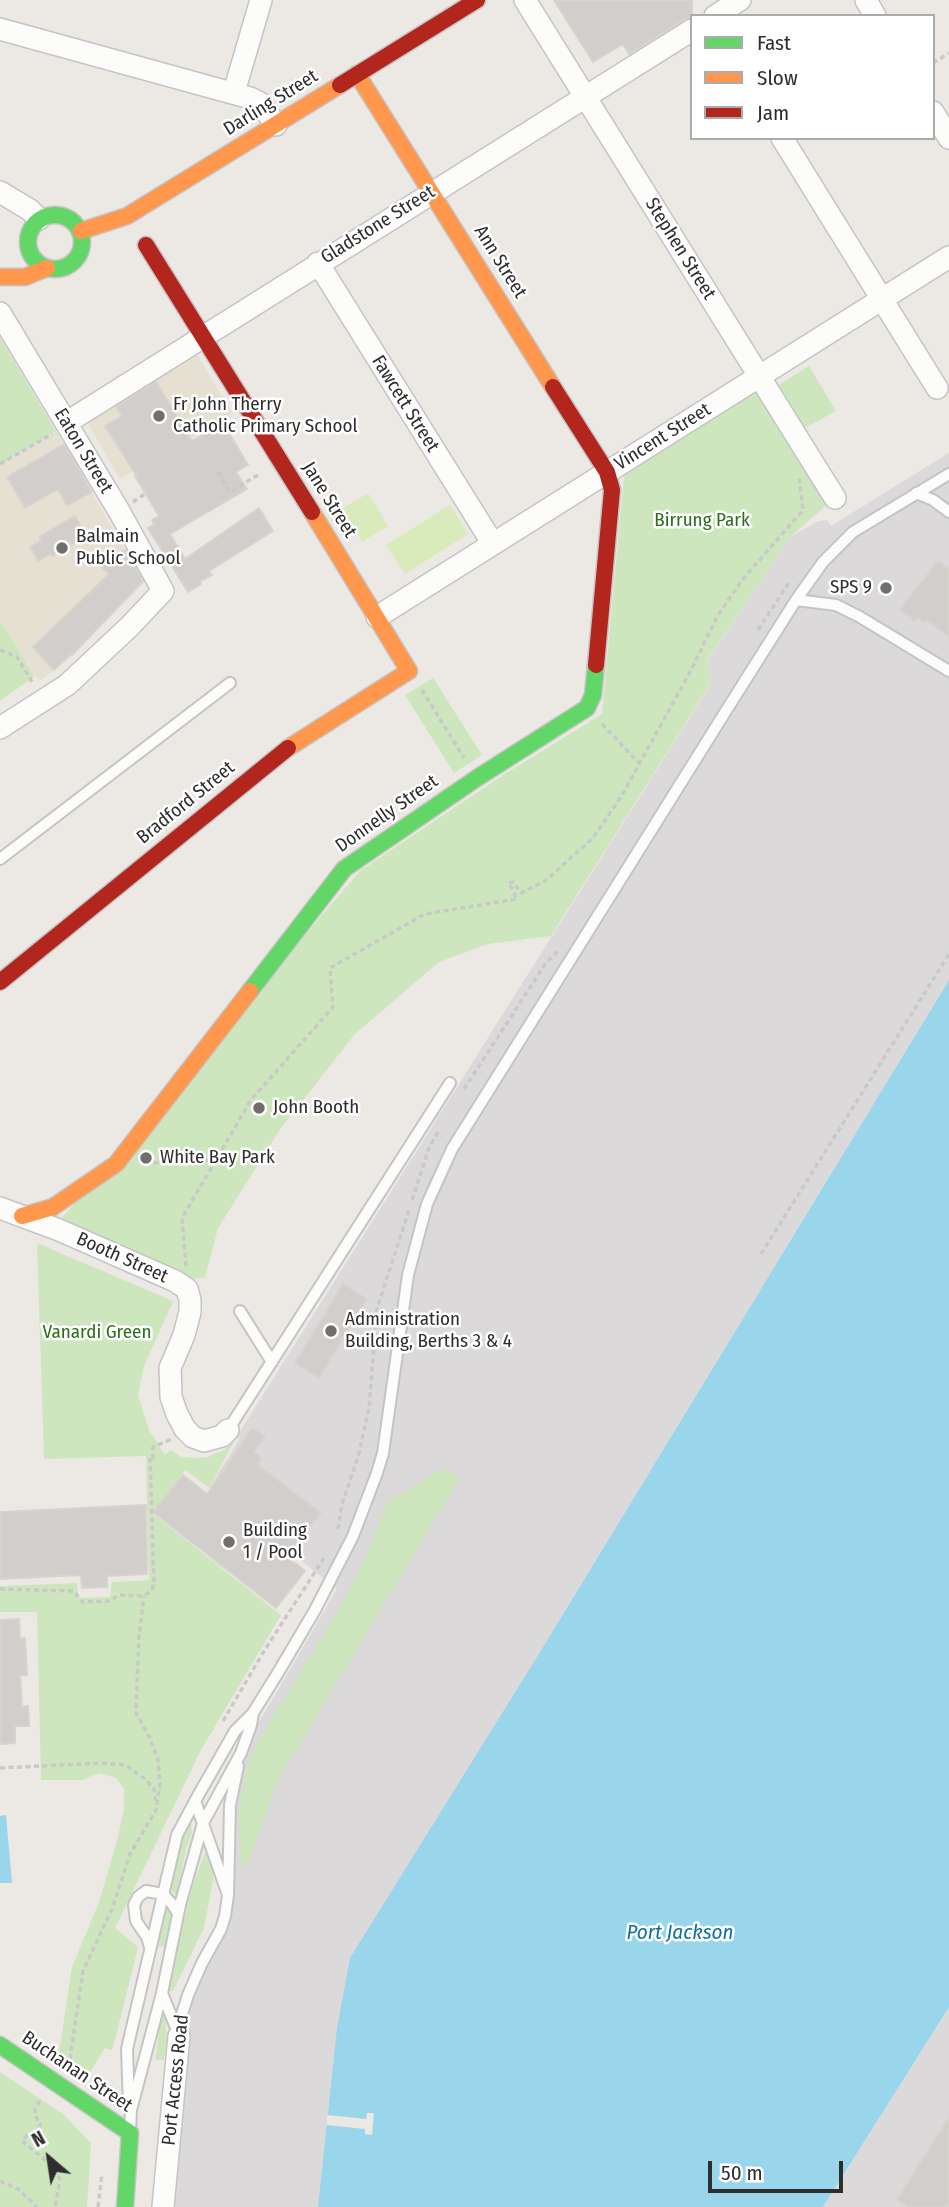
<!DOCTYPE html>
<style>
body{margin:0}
#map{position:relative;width:949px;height:2207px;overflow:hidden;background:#ece8e4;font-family:"Fira Sans Condensed",sans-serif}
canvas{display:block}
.legend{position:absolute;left:690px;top:14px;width:245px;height:126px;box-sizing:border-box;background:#fff;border:2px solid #ababab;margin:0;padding:9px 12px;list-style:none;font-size:21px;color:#2e2e2e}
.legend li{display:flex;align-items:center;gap:14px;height:35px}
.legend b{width:35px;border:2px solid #ababab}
.north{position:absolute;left:14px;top:2123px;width:70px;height:70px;-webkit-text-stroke:5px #fff;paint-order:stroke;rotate:331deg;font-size:19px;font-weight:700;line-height:28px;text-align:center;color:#2e2e2e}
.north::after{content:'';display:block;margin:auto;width:24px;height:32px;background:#2e2e2e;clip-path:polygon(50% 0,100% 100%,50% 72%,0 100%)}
.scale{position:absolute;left:708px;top:2161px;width:135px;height:32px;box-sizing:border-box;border:4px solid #2e2e2e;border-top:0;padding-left:9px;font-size:21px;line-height:24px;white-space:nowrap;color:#2e2e2e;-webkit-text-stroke:5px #fff;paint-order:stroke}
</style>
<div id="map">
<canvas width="949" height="2207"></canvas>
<ul class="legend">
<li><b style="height:9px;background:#63d668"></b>Fast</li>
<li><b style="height:9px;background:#ff974d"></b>Slow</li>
<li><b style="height:9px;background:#b3261e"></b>Jam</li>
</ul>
<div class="north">N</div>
<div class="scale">50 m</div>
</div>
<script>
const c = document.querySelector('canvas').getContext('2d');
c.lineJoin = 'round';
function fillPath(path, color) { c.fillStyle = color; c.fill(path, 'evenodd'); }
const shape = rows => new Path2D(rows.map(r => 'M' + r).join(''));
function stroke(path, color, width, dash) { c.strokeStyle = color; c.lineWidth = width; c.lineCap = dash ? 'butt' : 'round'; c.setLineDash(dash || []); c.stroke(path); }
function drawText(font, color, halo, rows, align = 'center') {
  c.font = font + ' "Fira Sans Condensed",sans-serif'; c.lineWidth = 5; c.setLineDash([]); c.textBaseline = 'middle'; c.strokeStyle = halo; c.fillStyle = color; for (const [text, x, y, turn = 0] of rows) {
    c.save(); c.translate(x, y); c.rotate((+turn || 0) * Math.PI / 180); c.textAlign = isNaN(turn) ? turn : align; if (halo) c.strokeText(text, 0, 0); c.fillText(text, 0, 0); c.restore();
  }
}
fillPath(shape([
 [949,453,949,980,537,1657,319,2207,164,2207,182,2014,221,1929,230,1805,241,1753,337,1589,209,1488,239,1440,237,1436,709,687,707,661,791,536,819,521,827,520,831,526],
 [949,2007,949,2207,823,2207]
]), '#dcd9db');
fillPath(shape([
 [194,350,233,414,120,479,85,418],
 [56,431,144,583,72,655,54,671,39,681,0,620,0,464]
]), '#e6e0d3');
fillPath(shape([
 [0,337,56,431,0,464],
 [809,366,836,411,805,428,779,385],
 [755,388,829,503,791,536,707,660,709,686,551,936,488,944,439,962,355,1034,281,1128,218,1228,205,1278,187,1279,62,1218,360,871,500,777,602,714,624,475],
 [0,620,35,676,0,701],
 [433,678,482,755,454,773,405,695],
 [37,1243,173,1301,144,1366,138,1395,149,1430,165,1455,171,1450,182,1457,194,1458,208,1457,224,1450,237,1436,209,1488,185,1470,152,1513,281,1615,201,1750,115,1928,138,1947,114,2044,111,2050,105,2048,87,2077,58,2059,72,1967,99,1902,117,1841,124,1809,124,1789,116,1778,99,1773,82,1780,41,1780,37,1612,0,1612,0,1586,77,1583,78,1598,110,1597,112,1582,149,1580,146,1456,44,1459],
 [444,1468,460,1478,279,1778,248,1864,241,1867,238,1813,247,1765,260,1739,339,1609,367,1554,388,1501],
 [189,1822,191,1824,192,1833,186,1849,177,1893,174,1894,169,1888,180,1842],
 [205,1852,208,1853,210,1860,214,1875,204,1928,173,1991,169,1991,168,1984,193,1885],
 [164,1903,171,1914,166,1947,154,1946],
 [162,2011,165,2017,167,2038,164,2060,155,2060],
 [0,2072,63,2114,91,2143,87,2207,0,2207]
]), '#cee6be');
fillPath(shape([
 [368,493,388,526,362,542,342,509],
 [450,505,468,534,405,574,386,545]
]), '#d9eabb');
fillPath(shape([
 [949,980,949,2007,823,2207,318,2207,337,2028,350,1958,537,1657],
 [6,1815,12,1883,0,1883,0,1816]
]), '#99d6ec');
fillPath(shape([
 [367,2113,374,2113,372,2135,365,2134,365,2129,327,2125,327,2115,366,2119]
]), '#ece8e4');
const building = shape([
 [554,0,692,0,692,17,685,19,629,54,623,44,593,62,554,0],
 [156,382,192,441,223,423,248,465,236,472,247,489,170,534,185,559,259,508,273,531,209,571,212,575,200,581,201,584,188,592,148,528,154,525,152,520,159,516,135,476,136,475,105,426,122,416,116,407,156,382],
 [64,444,92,492,67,506,58,489,25,508,7,477,64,444],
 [75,516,86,536,52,556,50,554,38,561,30,547,41,540,39,537,75,516],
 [125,550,143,581,72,655,71,654,54,670,33,647,109,574,100,565,125,550],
 [938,561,949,569,949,637,927,620,925,623,917,617,914,621,900,609,938,561],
 [343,1284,367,1299,319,1378,295,1363,343,1284],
 [252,1428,265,1436,254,1452,262,1458,258,1465,321,1513,286,1556,305,1571,276,1608,153,1512,183,1475,207,1494,252,1428],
 [146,1505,147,1574,107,1576,107,1587,82,1588,81,1575,0,1579,0,1512,146,1505],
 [19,1619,20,1638,25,1638,27,1675,20,1675,22,1707,28,1706,29,1726,15,1726,15,1743,0,1744,0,1620,19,1619],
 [949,2117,949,2207,908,2207,897,2200,949,2117]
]);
fillPath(building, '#d1cecb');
stroke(building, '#d7d4d0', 2);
const lane = shape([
 [916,493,933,500,949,512],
 [796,600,836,605,860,617,949,671],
 [0,859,230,683],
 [240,1311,272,1362],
 [228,1430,450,1083],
 [228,1895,195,1801,235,1731,253,1713,279,1671,315,1610,353,1536,377,1473,383,1453,408,1275,427,1204,452,1149,724,714,796,600,823,562,853,532,949,474],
 [150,1947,147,1937,136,1921,134,1905,138,1897,146,1891,163,1894,172,1904,178,1913],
 [162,1993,178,2033],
 [179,2036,182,2014,188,1995,202,1963,221,1929,225,1916,228,1895,230,1805,238,1766],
 [129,2106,127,2049,177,1835,195,1801],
 [130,2130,131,2110,162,1993,180,1905,203,1823,241,1753,251,1725,253,1713]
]);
const street = shape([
 [525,0,835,498],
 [866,0,875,16],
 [715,16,740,0],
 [0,29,250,98,260,103,276,125],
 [234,92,261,0],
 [933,112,949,138],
 [782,138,937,388],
 [0,192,30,210,39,219],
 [318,263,493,544],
 [0,313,119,511,163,591,129,627,67,685,0,728],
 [66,423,692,30],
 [377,617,949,257],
 [0,1208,59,1230,175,1281,187,1289,190,1300,190,1312,184,1335,170,1368,171,1397,177,1414,185,1429,193,1437,204,1441,222,1436,228,1430],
 [163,2207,179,2036]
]);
const fast = shape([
 '28 242a27 27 0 1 1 54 0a27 27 0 1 1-54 0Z',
 [250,991,344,869,477,778,587,708,593,695,596,665],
 [0,2045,130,2133,125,2207]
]);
const slow = shape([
 [357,74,553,387],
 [81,231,127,216,340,85],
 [0,277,25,277,47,268],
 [288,748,409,671,312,512],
 [22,1216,53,1207,116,1164,250,991]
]);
const jam = shape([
 [340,85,477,0],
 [146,245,312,512],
 [553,387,607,472,612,490,596,665],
 [0,982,288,748]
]);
stroke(lane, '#c5c4c5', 14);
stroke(street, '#c5c4c5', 24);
stroke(fast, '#c5c4c5', 19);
stroke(slow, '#c5c4c5', 19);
stroke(jam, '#c5c4c5', 19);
stroke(shape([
 [933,63,949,53],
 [0,464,52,434],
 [218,472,230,492,261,473],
 [133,502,145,494],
 [758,630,790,581],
 [0,650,17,657,34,685],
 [422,690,464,758],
 [602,724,639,763],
 [509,883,513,882,521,893,545,881,593,838,621,797,689,674,718,615,743,579,803,510,799,477],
 [464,1089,546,963,558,951],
 [145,1163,216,1160],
 [412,1200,429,1148,438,1132],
 [761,1254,949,954],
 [186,1266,182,1218,251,1100,333,1007,330,968,425,914,517,899,509,883],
 [338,1529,342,1504,358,1457,369,1409,377,1309,410,1207],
 [0,1589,74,1591,82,1602,110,1601,119,1595,144,1596,152,1590,154,1583,150,1457,153,1458,153,1447,172,1439],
 [223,1721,264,1651,324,1558],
 [0,1768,101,1763,125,1765,145,1779,154,1789,156,1804],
 [70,2059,83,1971,112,1909,130,1854,156,1810,160,1785,158,1760,150,1738,136,1713,139,1636,144,1596],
 [40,2101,35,2108,35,2115,40,2124,38,2132,33,2140,27,2135,22,2141,56,2169,60,2180,55,2207],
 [0,2181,18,2189,37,2207],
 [98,2207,102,2174]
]), '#c9c9c8', 3.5, [5, 3.5]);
stroke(lane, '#fcfcfb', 10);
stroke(street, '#fcfcfb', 21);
stroke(fast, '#63d668', 16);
stroke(slow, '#ff974d', 16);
stroke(jam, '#b3261e', 16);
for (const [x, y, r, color] of [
 [159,416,7,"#706f6e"],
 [62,548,7,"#706f6e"],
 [886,588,7,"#706f6e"],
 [259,1108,7,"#706f6e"],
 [146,1158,7,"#706f6e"],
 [331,1331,7,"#706f6e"],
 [229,1542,7,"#706f6e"]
]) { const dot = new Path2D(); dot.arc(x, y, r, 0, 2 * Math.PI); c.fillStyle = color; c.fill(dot); stroke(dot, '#fff', 2.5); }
drawText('19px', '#2e2e2e', '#fff', [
 ["Darling Street",271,103,-32],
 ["Gladstone Street",378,225,-32],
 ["Stephen Street",680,249,58],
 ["Ann Street",500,262,58],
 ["Fawcett Street",405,404,58],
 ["Vincent Street",663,437,-32],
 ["Eaton Street",83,451,59],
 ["Jane Street",329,500,58],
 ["Bradford Street",186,803,-39],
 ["Donnelly Street",387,814,-35],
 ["Booth Street",122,1258,24],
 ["Buchanan Street",77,2072,34],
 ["Port Access Road",176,2080,-84]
]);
drawText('19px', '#2e2e2e', '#fff', [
 ["Fr John Therry",173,405],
 ["Catholic Primary School",173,427],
 ["Balmain",76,537],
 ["Public School",76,559],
 ["SPS 9",872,588,"right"],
 ["John Booth",273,1108],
 ["White Bay Park",160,1158],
 ["Administration",345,1320],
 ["Building, Berths 3 & 4",345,1342],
 ["Building",243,1531],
 ["1 / Pool",243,1553]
], 'left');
drawText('19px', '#2c6e1b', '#fff', [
 ["Birrung Park",702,521],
 ["Vanardi Green",97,1333]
]);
drawText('italic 21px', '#0d6fa3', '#fff', [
 ["Port Jackson",680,1933]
]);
</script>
